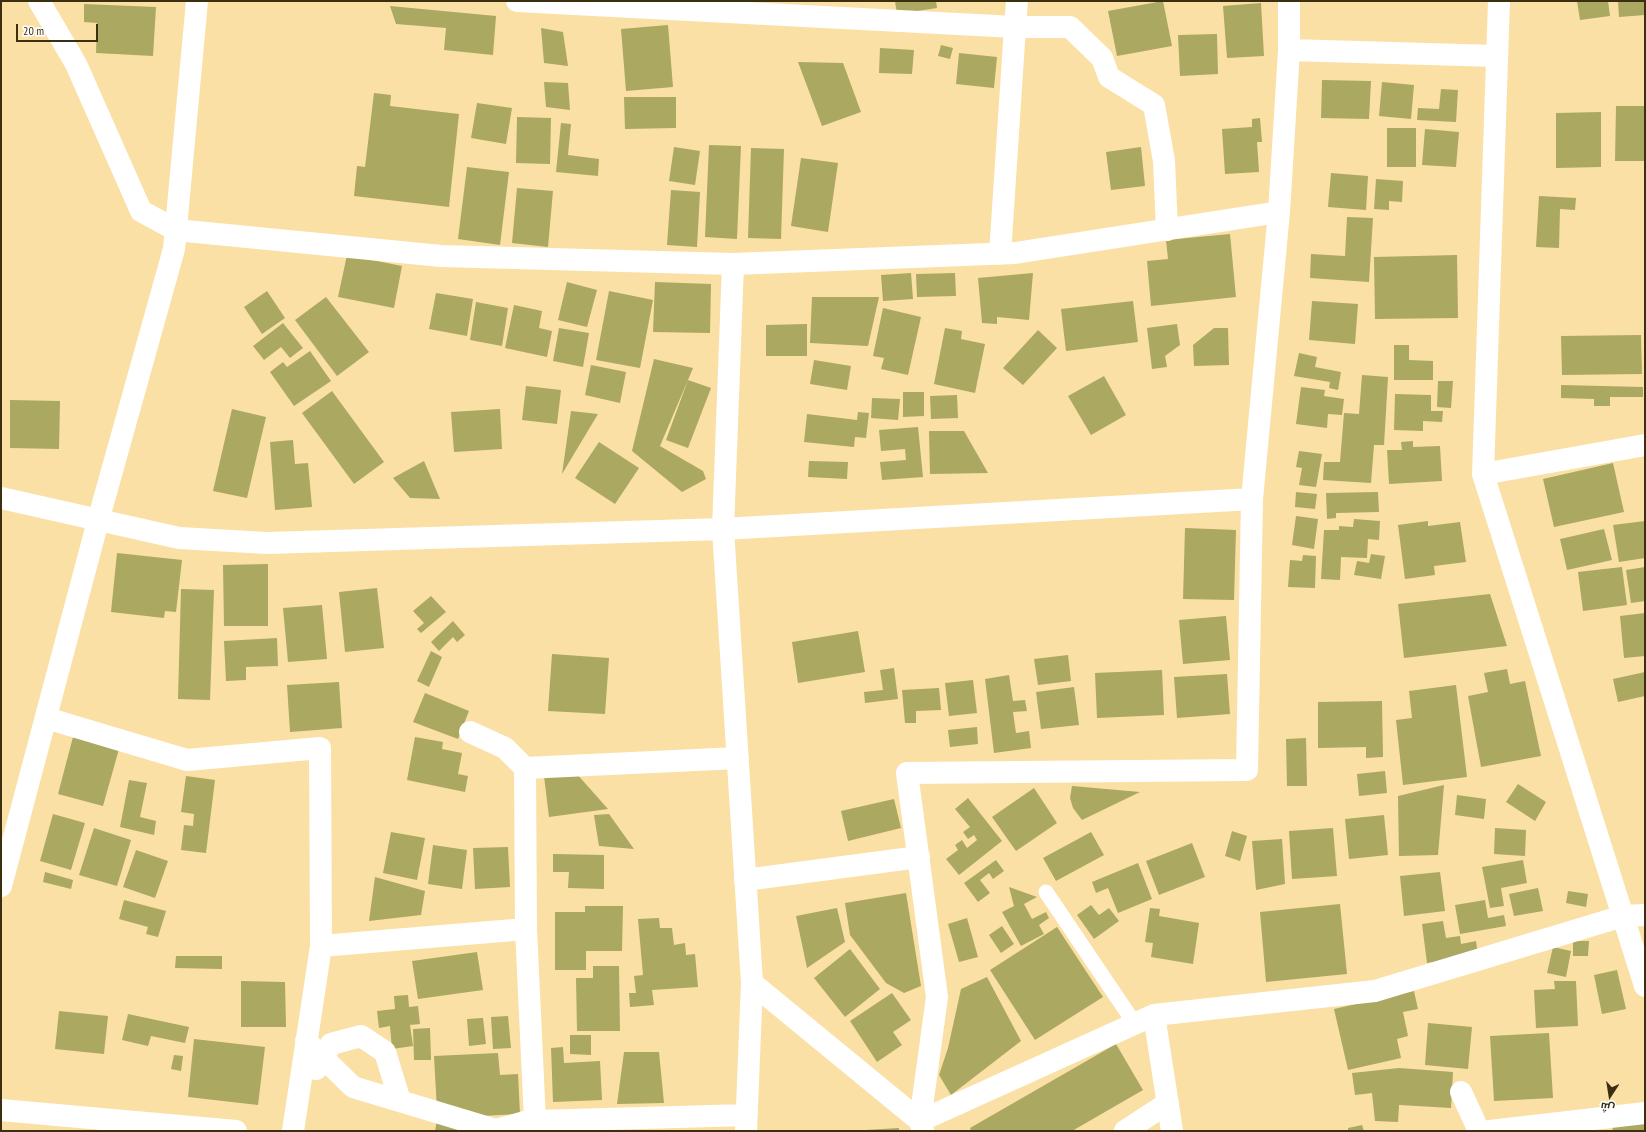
<!DOCTYPE html>
<meta charset="utf-8">
<style>
body{margin:0}
#map{position:relative;width:1646px;height:1132px;overflow:hidden;background:#fae0a5;font-family:"PT Sans Narrow",Cairo,sans-serif}
canvas{display:block}
.frame{position:absolute;inset:0;border:2px solid #3c2f10;pointer-events:none}
.north{position:absolute;left:1590px;top:1076px;width:40px;height:40px;-webkit-text-stroke:3px #fff;paint-order:stroke;rotate:192deg;font-size:11px;font-weight:700;line-height:16px;text-align:center;color:#3c2f10}
.north::after{content:'';display:block;margin:auto;width:14px;height:18px;background:#3c2f10;clip-path:polygon(50% 0,100% 100%,50% 72%,0 100%)}
.scale{position:absolute;left:16px;top:24px;width:82px;height:18px;box-sizing:border-box;border:2px solid #3c2f10;border-top:0;padding-left:5px;font-size:12px;line-height:14px;white-space:nowrap;color:#3c2f10;-webkit-text-stroke:3px #fff;paint-order:stroke}
</style>
<div id="map">
<canvas width="1646" height="1132"></canvas>
<div class="frame"></div>
<div class="north">ش</div>
<div class="scale">20 m</div>
</div>
<script>
const c = document.querySelector('canvas').getContext('2d');
c.lineJoin = 'round';
function fillPath(path, color) { c.fillStyle = color; c.fill(path, 'evenodd'); }
const shape = rows => new Path2D(rows.map(r => 'M' + r).join(''));
function stroke(path, color, width, dash) { c.strokeStyle = color; c.lineWidth = width; c.lineCap = dash ? 'butt' : 'round'; c.setLineDash(dash || []); c.stroke(path); }
fillPath(shape([
 [895,1,936,1,937,8,897,14],
 [1163,1,1172,46,1117,56,1108,11],
 [1577,1,1608,1,1610,16,1580,20],
 [1618,1,1645,1,1645,15,1619,17],
 [1261,3,1264,56,1227,58,1223,6],
 [84,4,156,7,153,56,96,53,97,23,84,22],
 [390,6,496,16,493,55,444,50,446,28,396,24],
 [668,25,673,87,626,91,621,29],
 [541,28,563,32,568,66,544,63],
 [1217,34,1218,74,1180,76,1178,35],
 [941,45,953,48,950,59,938,56],
 [880,48,914,50,912,74,879,73],
 [959,53,997,57,994,88,956,84],
 [798,62,843,63,861,112,822,126],
 [1322,80,1371,81,1369,119,1321,118],
 [544,82,568,83,570,110,546,107],
 [1382,82,1414,85,1411,119,1379,116],
 [1441,89,1458,90,1456,122,1417,120,1418,108,1439,109],
 [374,93,391,95,390,106,459,114,449,207,354,196,357,166,365,167],
 [624,97,676,97,676,128,625,129],
 [477,103,512,108,506,144,471,138],
 [1616,106,1645,106,1645,161,1615,161],
 [1601,112,1601,167,1556,168,1556,113],
 [517,117,551,118,550,164,516,163],
 [1260,118,1262,142,1257,142,1259,172,1225,174,1222,129,1252,127,1252,119],
 [561,123,571,124,568,155,599,159,598,176,556,172],
 [1387,128,1416,128,1416,167,1387,167],
 [1425,129,1459,132,1456,167,1422,165],
 [709,145,741,146,737,239,705,237],
 [674,147,700,151,695,185,669,181],
 [1141,147,1145,186,1111,190,1106,152],
 [751,148,784,149,781,239,748,238],
 [801,158,838,163,828,232,791,226],
 [467,167,509,172,500,245,458,239],
 [1331,173,1368,176,1366,210,1328,207],
 [1376,179,1403,181,1402,202,1389,201,1389,210,1374,209],
 [517,188,553,191,548,247,512,243],
 [671,190,700,192,697,247,667,245],
 [1539,196,1576,198,1575,210,1560,209,1559,248,1536,247],
 [1347,217,1373,218,1369,282,1310,278,1311,254,1345,256],
 [1230,234,1236,297,1151,306,1147,261,1168,259,1166,240],
 [347,255,402,266,394,308,338,297],
 [1457,255,1458,318,1375,319,1374,257],
 [911,273,913,299,883,301,881,275],
 [955,273,956,296,917,297,916,274],
 [1033,273,1029,320,997,317,997,324,982,323,978,278],
 [567,282,597,290,587,327,558,320],
 [655,282,711,284,710,333,653,332],
 [267,291,285,318,262,334,244,307],
 [609,291,653,300,640,368,596,360],
 [436,293,473,299,467,336,429,329],
 [326,297,369,352,337,376,295,320],
 [812,297,879,297,868,346,810,343],
 [1133,301,1138,342,1066,351,1061,309],
 [1312,301,1358,304,1355,344,1309,340],
 [476,302,508,308,502,346,470,340],
 [514,305,542,311,539,328,552,331,547,357,505,348],
 [883,308,921,317,908,375,881,369,884,358,873,356],
 [283,323,303,348,290,358,281,347,264,360,253,346],
 [807,324,807,356,766,356,766,325],
 [1177,324,1180,345,1165,356,1167,367,1152,369,1147,328],
 [559,328,589,333,583,367,553,361],
 [945,328,962,331,961,339,985,344,975,393,934,384],
 [1214,328,1228,328,1229,365,1194,366,1193,345],
 [1038,330,1057,348,1023,385,1003,368],
 [1641,335,1642,374,1562,375,1561,336],
 [1394,345,1409,345,1409,360,1433,361,1433,380,1394,380],
 [310,351,331,381,294,406,270,372,283,362,287,367],
 [1299,353,1317,357,1315,367,1341,372,1338,390,1329,388,1330,382,1294,376],
 [654,359,693,368,660,446,703,471,706,479,682,492,632,451],
 [814,360,851,366,847,390,810,384],
 [591,365,626,372,620,403,585,395],
 [1362,375,1388,377,1384,445,1374,445,1371,483,1323,480,1324,462,1340,462,1344,413,1359,414],
 [1104,376,1126,415,1091,435,1068,396],
 [688,380,711,388,688,448,666,440],
 [1438,381,1453,381,1451,408,1437,407],
 [1561,385,1643,387,1643,397,1610,397,1610,406,1594,406,1594,399,1561,398],
 [526,386,561,390,557,424,522,420],
 [1301,387,1325,390,1324,396,1344,399,1342,415,1328,414,1327,428,1296,424],
 [332,391,384,462,354,484,302,413],
 [903,392,924,392,924,416,903,417],
 [1395,394,1431,395,1431,411,1443,411,1442,422,1423,421,1423,431,1394,430],
 [957,395,958,418,931,419,930,396],
 [872,398,900,399,898,420,871,418],
 [10,400,60,401,59,449,10,448],
 [232,409,266,417,247,498,213,491],
 [500,409,502,449,454,452,451,412],
 [571,411,598,414,562,474],
 [858,412,869,413,866,438,855,437,854,447,804,442,807,414,857,420],
 [918,427,923,477,882,480,880,462,906,460,905,449,881,451,879,430],
 [929,431,964,431,988,473,930,474],
 [293,440,295,464,308,463,312,507,275,510,270,442],
 [1413,441,1413,447,1440,446,1442,481,1389,484,1387,450,1402,450,1401,442],
 [599,442,639,468,615,504,575,478],
 [1299,451,1322,454,1316,487,1299,485,1302,468,1296,467],
 [424,461,440,499,410,498,393,478],
 [809,461,848,462,847,479,808,477],
 [1613,463,1624,512,1554,527,1543,479],
 [1296,492,1317,494,1315,509,1295,507],
 [1378,492,1379,512,1336,513,1336,518,1327,519,1326,493],
 [1296,516,1318,519,1314,549,1292,545],
 [1354,519,1380,521,1379,540,1368,539,1367,558,1341,557,1340,580,1321,579,1324,530,1339,530,1339,526,1353,527],
 [1428,521,1428,526,1460,522,1466,562,1434,566,1435,575,1405,579,1398,525],
 [1645,521,1645,558,1619,562,1613,525],
 [1185,528,1236,530,1234,600,1183,599],
 [1604,529,1612,560,1567,570,1560,539],
 [117,553,182,560,176,612,165,611,164,618,111,612],
 [1371,554,1385,556,1381,579,1354,575,1357,561,1369,563],
 [1303,555,1316,556,1315,588,1288,587,1290,560,1302,561],
 [268,564,268,626,224,626,223,565],
 [1622,567,1627,605,1583,611,1578,572],
 [1645,567,1645,601,1631,603,1626,570],
 [377,588,384,648,345,652,339,592],
 [181,589,214,590,210,700,178,699],
 [1490,594,1507,646,1404,658,1398,604],
 [431,596,446,612,421,633,417,629,424,623,413,611],
 [322,605,327,659,288,662,283,608],
 [1645,613,1645,656,1624,658,1620,616],
 [1226,616,1230,660,1183,664,1179,620],
 [453,621,465,635,457,642,453,637,439,651,431,642],
 [858,631,865,672,798,683,792,642],
 [277,638,278,666,246,667,246,680,226,681,224,641],
 [431,651,442,657,429,687,417,681],
 [552,654,609,658,605,714,548,711],
 [1068,655,1071,681,1038,685,1034,659],
 [894,668,898,699,865,703,864,692,883,690,880,670],
 [1507,669,1510,684,1525,681,1541,756,1481,767,1468,696,1488,692,1484,673],
 [1162,670,1164,715,1097,718,1095,673],
 [1645,672,1645,696,1618,702,1613,679],
 [1227,674,1230,714,1177,718,1174,677],
 [1009,675,1013,701,1025,700,1027,711,1013,712,1016,733,1029,731,1031,748,994,753,985,679],
 [973,680,977,713,949,716,945,683],
 [339,682,342,728,290,732,287,685],
 [1456,685,1467,777,1403,785,1396,720,1412,718,1409,691],
 [1074,687,1079,725,1041,729,1036,692],
 [939,688,941,710,916,711,916,723,905,723,902,690],
 [425,693,469,711,458,739,413,722],
 [1382,701,1383,757,1366,758,1366,747,1318,748,1318,702],
 [977,727,978,744,950,747,948,730],
 [73,737,119,749,103,806,58,794],
 [415,737,443,742,442,749,462,753,458,774,468,776,465,792,407,780],
 [1306,738,1307,786,1287,786,1286,739],
 [1385,771,1387,793,1359,796,1357,774],
 [576,773,608,809,549,817,544,776],
 [186,776,215,780,206,853,181,850,184,825,193,826,194,814,181,812],
 [129,780,147,783,140,817,156,821,154,835,120,827],
 [1518,784,1546,802,1535,821,1506,802],
 [1444,785,1438,855,1399,856,1398,796],
 [1072,786,1140,792,1082,820,1073,808,1070,798],
 [1034,788,1057,823,1016,851,992,817],
 [1457,795,1486,799,1484,819,1455,815],
 [968,798,1002,841,959,875,946,859,958,850,955,845,962,840,967,848,977,840,974,835,968,839,963,832,970,827,955,809],
 [894,799,901,828,848,841,841,811],
 [53,814,85,823,71,870,40,861],
 [609,814,634,849,599,846,594,815],
 [1384,815,1388,855,1349,859,1345,819],
 [94,828,131,840,117,886,79,875],
 [1333,828,1337,876,1292,879,1289,831],
 [1495,828,1526,830,1525,856,1494,854],
 [1232,831,1247,836,1240,861,1225,856],
 [391,832,425,838,417,880,383,873],
 [1091,832,1104,855,1056,881,1043,858],
 [1282,839,1285,884,1256,890,1252,841],
 [1192,843,1205,877,1159,895,1146,861],
 [433,845,467,850,462,889,428,884],
 [508,847,510,887,475,889,473,848],
 [136,850,168,861,155,898,123,887],
 [553,854,604,855,604,889,568,888,569,872,553,872],
 [996,860,1004,871,993,879,989,873,980,880,990,893,978,902,964,883],
 [1523,860,1527,883,1501,888,1504,906,1490,908,1482,867],
 [1138,863,1152,899,1118,913,1108,888,1096,893,1092,882],
 [45,872,73,880,71,889,43,882],
 [1440,872,1445,911,1404,916,1400,876],
 [375,877,425,891,421,915,369,921],
 [1009,887,1037,897,1024,904,1032,919,1046,912,1049,918,1039,925,1044,934,1021,946,1002,912,1014,906],
 [1538,888,1543,911,1514,916,1509,894],
 [1568,891,1588,894,1586,907,1566,903],
 [906,893,921,986,904,993,886,983,850,935,845,903],
 [124,900,166,911,158,937,146,934,148,927,119,919],
 [1485,900,1488,918,1504,915,1506,926,1460,934,1455,905],
 [1340,904,1347,974,1266,982,1260,912],
 [1091,905,1099,915,1109,908,1119,921,1094,939,1077,915],
 [585,906,623,906,622,951,586,951,586,970,555,970,555,912,585,912],
 [837,908,845,942,807,968,796,916],
 [1150,908,1160,909,1159,916,1199,923,1193,964,1151,957,1153,943,1145,942],
 [659,918,660,928,672,928,674,945,685,943,686,955,695,954,698,987,652,990,654,1005,630,1007,629,993,636,993,634,976,643,975,638,919],
 [967,918,978,957,959,962,948,924],
 [1443,921,1446,938,1460,936,1461,944,1476,941,1478,956,1427,963,1422,924],
 [1002,926,1014,944,1001,953,989,935],
 [1057,927,1103,997,1035,1040,990,970],
 [1573,941,1589,941,1588,956,1573,956],
 [1553,947,1571,951,1566,977,1547,973],
 [850,949,880,989,845,1017,814,978],
 [477,952,483,990,418,999,412,961],
 [176,956,222,956,222,969,175,968],
 [593,966,619,966,620,1031,577,1031,576,978,593,978],
 [1617,970,1626,1009,1602,1014,1594,975],
 [987,977,1021,1041,951,1095,939,1075,948,1048,961,989],
 [241,981,285,982,286,1027,241,1027],
 [1554,981,1576,981,1578,1026,1536,1028,1534,990,1555,989],
 [1414,991,1418,1009,1403,1012,1408,1036,1397,1039,1401,1058,1348,1070,1334,1009],
 [892,993,911,1020,893,1032,902,1045,877,1062,850,1021],
 [408,995,409,1007,418,1006,420,1024,410,1025,413,1046,392,1049,390,1026,379,1028,377,1011,395,1009,394,996],
 [59,1011,108,1016,104,1054,55,1049],
 [128,1014,189,1027,185,1043,151,1036,148,1046,122,1040],
 [508,1016,511,1048,493,1049,491,1017],
 [483,1018,486,1044,469,1046,467,1019],
 [1428,1023,1472,1027,1468,1069,1425,1065],
 [430,1028,431,1060,414,1060,413,1029],
 [1549,1033,1553,1098,1494,1101,1490,1036],
 [570,1035,591,1035,591,1055,570,1054],
 [194,1039,265,1047,258,1105,188,1097],
 [1116,1044,1143,1090,1072,1131,971,1131,970,1128],
 [563,1047,564,1063,600,1061,602,1100,553,1102,551,1048],
 [624,1052,659,1052,664,1103,617,1104],
 [498,1053,500,1075,518,1074,520,1114,462,1117,437,1110,434,1056],
 [174,1055,183,1056,181,1071,171,1069],
 [1399,1068,1453,1072,1451,1108,1399,1105,1398,1122,1375,1121,1372,1093,1355,1095,1352,1073],
 [437,1120,459,1124,458,1131,435,1131],
 [1644,1124,1644,1131,1613,1131,1612,1125],
 [1362,1125,1364,1131,1348,1131,1348,1128],
 [899,1128,899,1131,865,1131,865,1130]
]), '#aaa861');
stroke(shape([
 [1046,892,1135,1024]
]), '#fff', 15);
stroke(shape([
 [39,1,76,64,141,211,176,230,441,256,733,264,1015,253,1279,212,1289,50],
 [517,1,1015,27,1017,1],
 [1289,1,1289,50,1497,56],
 [1499,1,1483,474,1645,986],
 [1000,254,1015,27,1070,27,1102,58,1109,77,1154,105,1164,161,1167,230],
 [733,264,723,529,752,983,746,1131],
 [1483,474,1645,445],
 [1,498,179,538,267,543,723,529,1252,499,1279,212],
 [1252,499,1247,770,907,773,937,997,920,1121,1154,1015,1375,991,1623,916,1645,915],
 [46,718,187,760,320,748,321,946],
 [470,732,505,748,525,768],
 [738,758,525,768,526,929,535,1121,747,1115],
 [745,880,919,857],
 [1,886,98,521,174,249,197,1],
 [752,983,920,1121,923,1131],
 [1154,1015,1172,1131],
 [306,1041,353,1087,496,1130,535,1119],
 [316,1069,331,1044,361,1036,385,1052,400,1101],
 [1461,1092,1479,1131],
 [1,1110,236,1131],
 [293,1131,321,946,526,929],
 [1125,1131,1168,1103],
 [1490,1131,1645,1113]
]), '#fff', 22);
</script>
